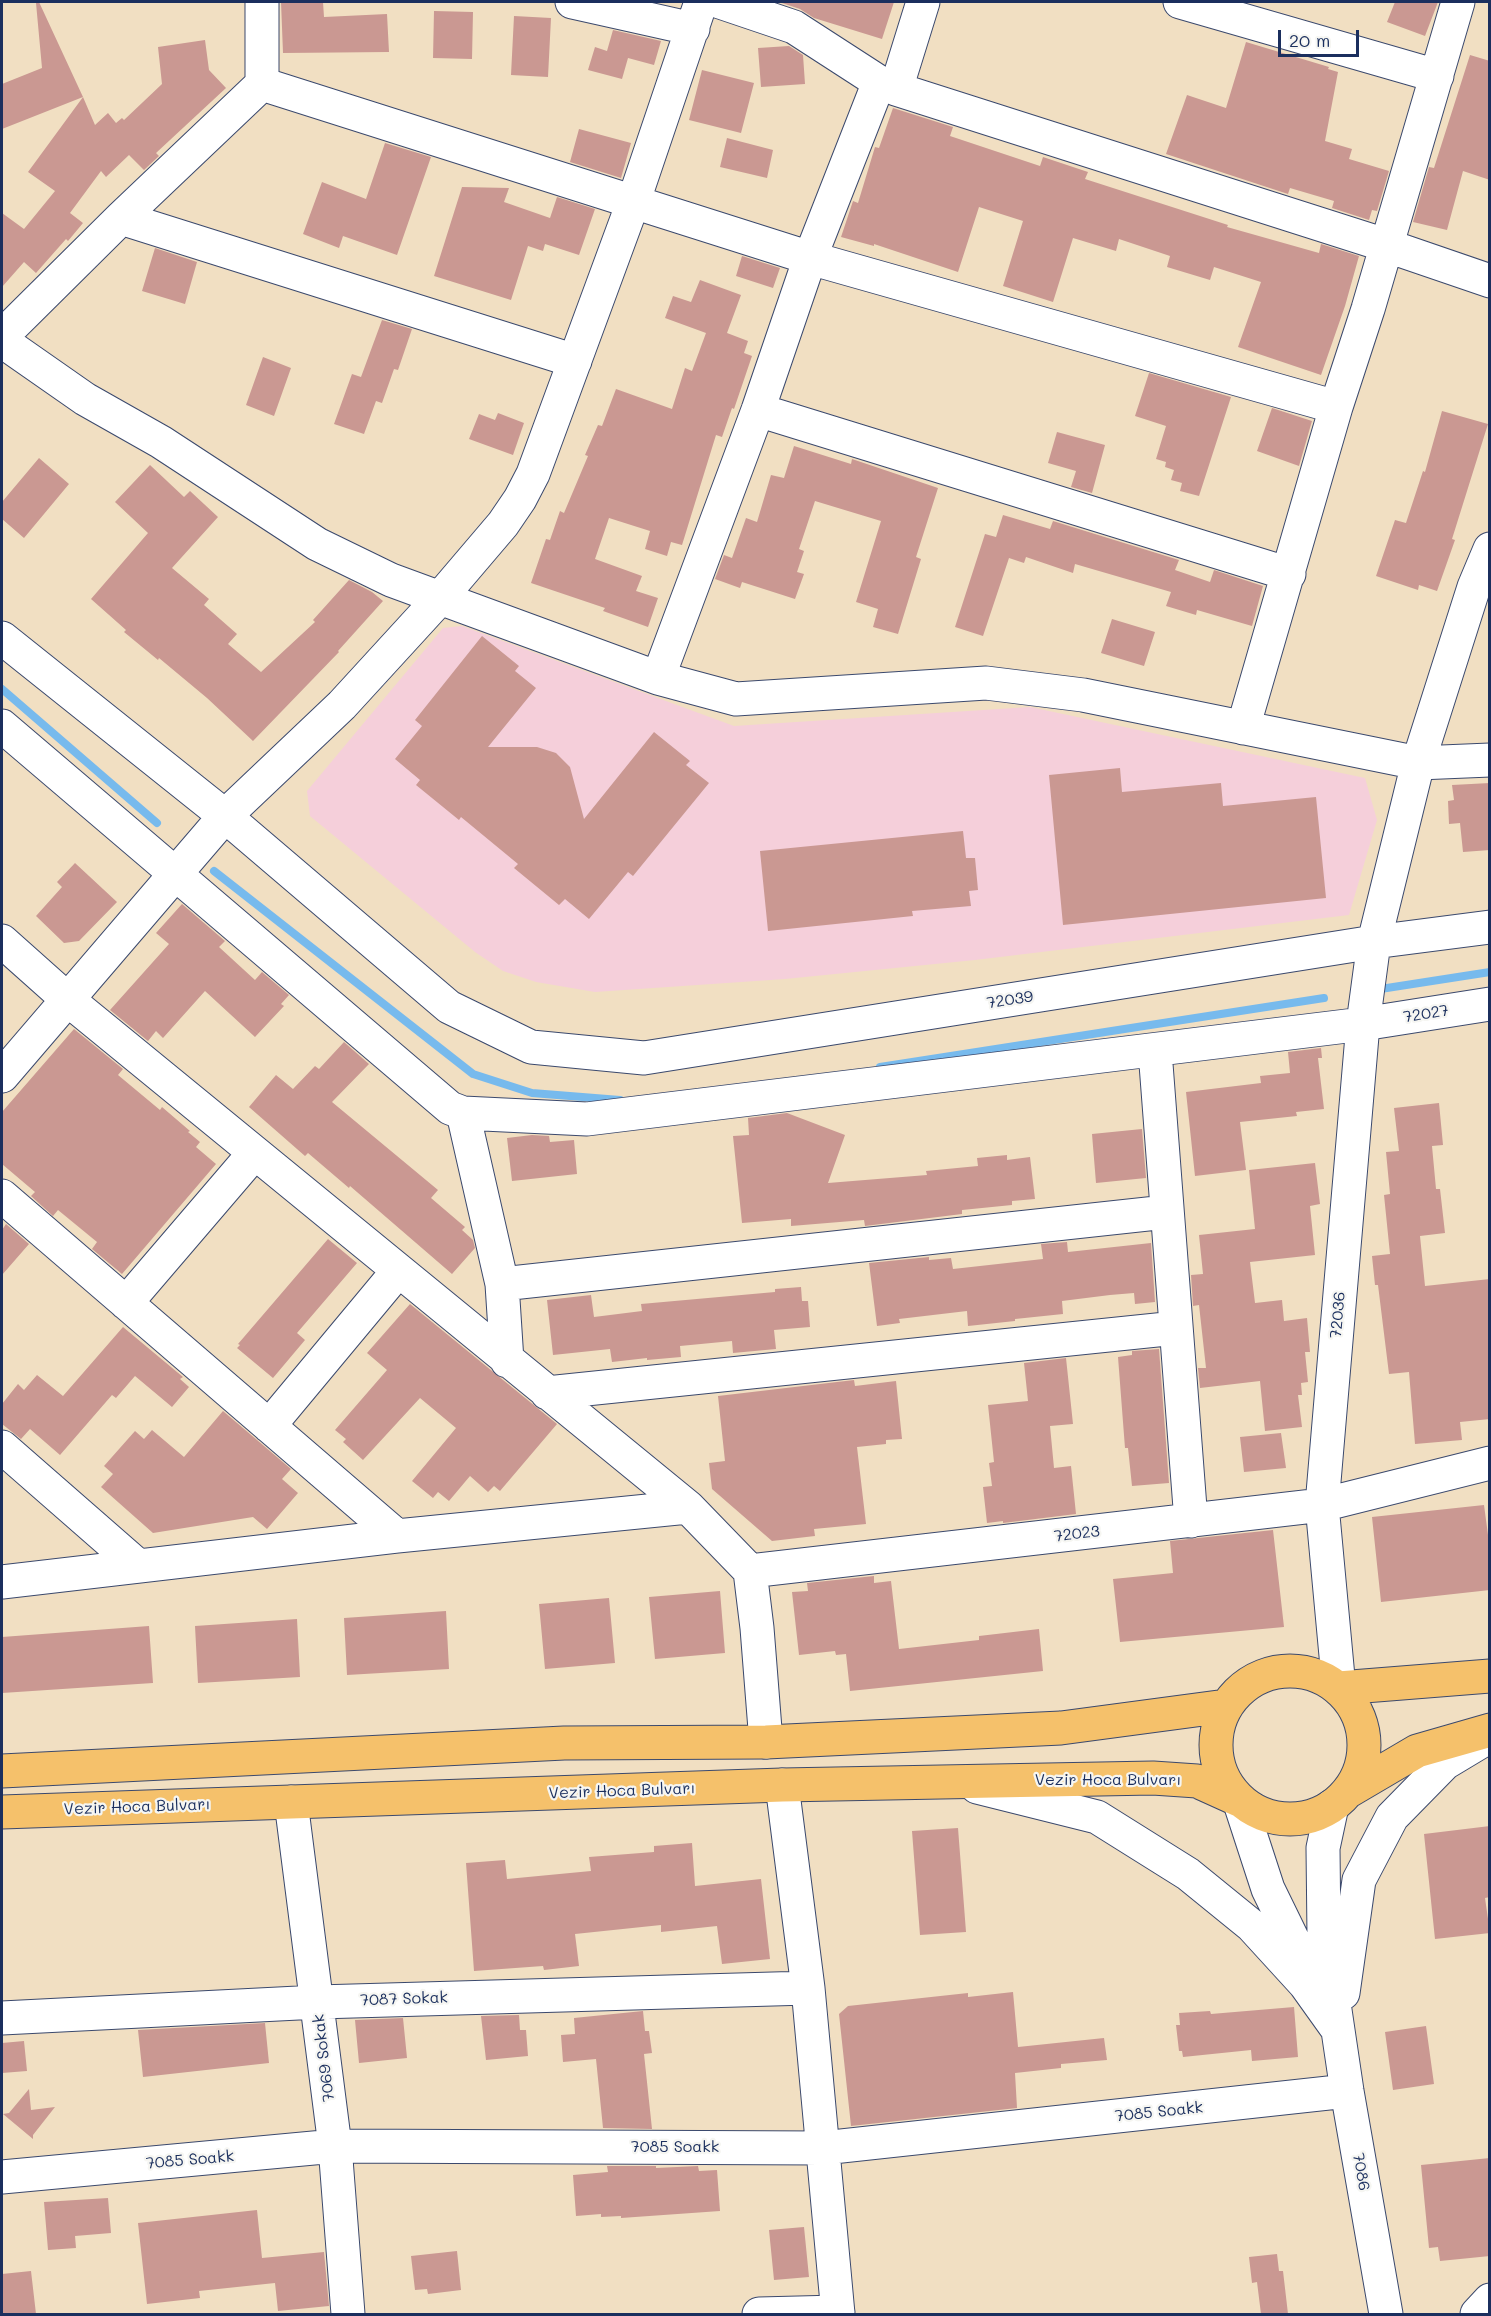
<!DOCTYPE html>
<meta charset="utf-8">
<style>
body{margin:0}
#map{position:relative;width:1491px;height:2316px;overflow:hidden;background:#f1dfc2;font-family:Mali,sans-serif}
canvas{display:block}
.frame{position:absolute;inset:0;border:3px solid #1b2f5e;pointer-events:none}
.scale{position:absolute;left:1278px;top:30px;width:81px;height:27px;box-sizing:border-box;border:3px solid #1b2f5e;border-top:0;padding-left:8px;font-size:18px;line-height:21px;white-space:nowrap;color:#1b2f5e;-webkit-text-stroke:4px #f6f6f2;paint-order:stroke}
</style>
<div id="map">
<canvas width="1491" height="2316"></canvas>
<div class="frame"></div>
<div class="scale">20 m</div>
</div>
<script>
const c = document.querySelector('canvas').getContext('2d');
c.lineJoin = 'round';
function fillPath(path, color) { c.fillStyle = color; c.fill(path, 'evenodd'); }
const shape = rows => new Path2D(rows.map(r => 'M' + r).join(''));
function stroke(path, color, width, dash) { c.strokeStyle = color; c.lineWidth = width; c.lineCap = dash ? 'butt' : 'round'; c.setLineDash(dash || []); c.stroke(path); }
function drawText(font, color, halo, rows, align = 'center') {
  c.font = font + ' Mali,sans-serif'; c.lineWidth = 4.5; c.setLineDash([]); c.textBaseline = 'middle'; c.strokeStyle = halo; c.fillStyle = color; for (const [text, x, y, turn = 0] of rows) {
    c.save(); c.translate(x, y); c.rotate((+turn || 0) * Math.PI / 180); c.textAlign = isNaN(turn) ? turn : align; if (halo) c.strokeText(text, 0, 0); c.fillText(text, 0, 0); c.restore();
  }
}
fillPath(shape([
 [462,626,734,726,1030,707,1365,778,1377,820,1349,915,975,960,785,979,595,992,536,982,503,971,475,952,310,816,307,791,443,628]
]), '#f5cfda');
stroke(shape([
 [2,689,157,823],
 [214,871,473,1074,532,1093,620,1100],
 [1374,990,1490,972],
 [880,1067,1324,998]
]), '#77baed', 8);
fillPath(shape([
 [39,2,83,97,2,129,2,84,42,68,36,3],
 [281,2,323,2,324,17,387,14,389,52,283,53],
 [779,2,894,2,882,39,814,18,800,9],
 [1395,2,1438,2,1425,36,1387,22],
 [434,11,473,12,472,59,433,58],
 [514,16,551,18,548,77,511,75],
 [613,30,661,41,654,65,628,58,622,79,588,70,595,47,607,51],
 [205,40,209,70,226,88,156,153,159,156,144,170,129,155,106,177,101,171,70,213,83,223,68,241,66,239,36,273,24,262,2,287,2,213,24,229,55,191,28,172,83,97,95,125,108,113,116,123,122,118,124,120,162,84,158,47],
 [1246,42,1329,67,1328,69,1338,72,1325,141,1352,149,1349,159,1389,171,1377,211,1372,210,1369,220,1332,208,1334,201,1290,188,1288,194,1166,154,1187,95,1226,108],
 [789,46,803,55,805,84,761,87,758,48],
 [1470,55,1490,61,1490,180,1463,171,1447,230,1413,222,1429,167,1434,168],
 [702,70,754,83,741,133,689,120],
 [893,108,953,127,950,136,1040,166,1043,157,1088,172,1085,179,1228,225,1227,227,1319,253,1321,244,1359,256,1345,306,1321,375,1238,347,1261,282,1214,267,1210,280,1167,267,1170,256,1119,239,1116,251,1073,238,1053,302,1003,286,1023,221,979,207,958,272,874,244,874,246,841,237,853,201,858,203,875,147,879,148],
 [579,129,631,143,621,178,570,162],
 [727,138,773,150,767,178,720,167],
 [385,143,431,157,397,255,343,236,339,248,303,234,322,182,366,199],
 [462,187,509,188,504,202,550,218,557,197,595,209,579,255,545,244,543,251,528,246,511,300,434,276],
 [155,248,197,262,185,304,142,291],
 [742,256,780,268,773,288,736,276],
 [700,280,741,295,727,333,748,341,744,353,752,356,734,409,732,408,722,437,716,435,682,545,671,542,667,556,645,549,650,531,609,518,595,559,642,576,636,591,658,598,648,627,603,611,605,608,531,583,546,539,550,540,560,511,564,513,588,456,585,455,598,425,602,426,616,389,672,409,685,368,692,371,706,333,665,318,673,296,691,302],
 [382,320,412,329,398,370,394,369,382,403,376,401,364,434,334,424,352,374,361,377],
 [263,357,291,368,274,416,246,405],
 [1149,373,1231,397,1199,496,1180,491,1182,483,1171,480,1174,470,1165,467,1166,462,1156,459,1166,426,1135,416],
 [1272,408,1312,421,1299,466,1257,451],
 [1442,411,1488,424,1452,539,1455,540,1437,591,1419,585,1418,590,1376,576,1395,520,1406,523,1423,471,1425,472],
 [498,413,524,423,513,455,469,439,479,414,495,420],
 [1057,432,1105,445,1092,493,1071,487,1076,471,1048,463],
 [794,446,851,464,852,459,938,488,916,557,921,559,898,634,873,627,878,609,856,602,881,521,815,501,799,549,804,551,797,572,804,574,795,599,742,582,740,588,715,579,724,555,732,558,746,518,757,522,771,475,784,478],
 [39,458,69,484,24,538,2,519,2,502],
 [150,465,184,497,190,491,218,517,172,568,209,599,204,605,237,634,228,644,261,672,315,622,313,620,349,580,372,592,383,601,338,651,339,652,253,741,207,698,159,658,158,660,124,632,126,630,91,599,148,533,115,502],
 [1003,515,1050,529,1053,521,1179,560,1175,570,1210,582,1214,570,1263,586,1252,626,1197,610,1196,615,1166,606,1171,592,1075,564,1073,573,1026,557,1024,563,1009,558,983,636,955,627,985,534,996,537],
 [1112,619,1155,632,1144,666,1101,653],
 [482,636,519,666,515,671,536,688,488,747,537,747,556,753,570,767,584,819,654,732,690,761,686,765,709,783,633,876,628,872,589,919,565,899,559,905,514,868,518,864,461,817,459,820,416,785,420,780,395,759,422,726,415,720],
 [1120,768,1122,792,1221,783,1223,806,1316,797,1326,898,1063,925,1049,775],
 [1490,783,1490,850,1463,852,1460,823,1449,824,1448,801,1454,800,1452,785],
 [963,831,966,858,975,858,978,890,969,891,971,906,912,911,913,916,768,931,760,851],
 [75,863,117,902,79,941,64,943,36,916,62,887,57,882],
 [182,904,225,941,219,947,255,980,262,972,289,995,281,1004,284,1006,255,1037,205,991,163,1038,156,1031,148,1041,110,1010,169,944,156,933],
 [74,1029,123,1069,118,1075,160,1110,162,1107,190,1131,188,1132,200,1142,196,1147,216,1164,122,1274,92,1249,97,1242,58,1210,53,1216,31,1196,35,1192,2,1164,2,1112],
 [344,1042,369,1064,332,1102,438,1190,431,1198,465,1227,462,1230,473,1240,475,1248,452,1274,350,1186,349,1188,308,1153,305,1156,249,1107,276,1075,293,1089,315,1066,319,1069],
 [1321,1048,1322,1058,1318,1058,1324,1109,1296,1112,1297,1116,1240,1122,1246,1170,1195,1176,1186,1092,1261,1083,1260,1076,1290,1073,1288,1052],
 [1439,1103,1443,1145,1432,1146,1436,1189,1440,1189,1445,1233,1420,1236,1425,1286,1490,1279,1490,1419,1460,1422,1462,1440,1415,1444,1409,1372,1389,1374,1378,1285,1375,1285,1372,1256,1390,1254,1384,1195,1390,1194,1386,1152,1399,1151,1394,1108],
 [787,1113,845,1135,828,1183,927,1175,926,1171,978,1166,977,1158,1007,1155,1007,1160,1030,1157,1035,1199,1012,1201,1012,1205,962,1210,962,1214,865,1226,864,1220,791,1226,791,1219,742,1223,733,1136,749,1135,748,1118],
 [1142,1129,1146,1178,1096,1183,1092,1134],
 [532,1135,549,1136,550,1142,574,1140,577,1174,512,1181,507,1138],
 [1315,1163,1320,1204,1310,1206,1315,1255,1250,1262,1255,1303,1282,1300,1284,1321,1307,1318,1310,1352,1305,1352,1308,1382,1301,1383,1302,1395,1298,1395,1302,1427,1265,1431,1260,1381,1200,1388,1198,1368,1206,1368,1199,1305,1193,1306,1191,1275,1203,1274,1199,1235,1255,1229,1249,1170],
 [6,1224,29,1244,2,1275,2,1230],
 [328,1239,357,1263,297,1333,305,1340,273,1378,237,1348,240,1345,238,1344],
 [1067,1242,1068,1252,1151,1243,1155,1302,1135,1304,1134,1293,1110,1295,1062,1301,1063,1314,1015,1319,1015,1321,968,1326,967,1311,899,1319,900,1323,877,1326,869,1263,929,1257,929,1260,951,1258,953,1269,1043,1259,1041,1244],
 [801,1287,802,1301,808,1301,810,1327,774,1330,776,1349,733,1353,732,1341,680,1346,681,1357,647,1360,647,1358,612,1362,610,1349,553,1355,547,1300,591,1295,594,1317,642,1311,641,1304,775,1292,775,1289],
 [410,1304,557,1424,500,1491,494,1486,488,1492,470,1476,449,1501,438,1492,433,1498,412,1481,456,1428,420,1398,363,1460,343,1442,346,1439,335,1430,387,1370,367,1353],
 [123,1327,183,1377,180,1379,189,1387,172,1407,135,1376,116,1398,112,1395,60,1455,30,1429,21,1439,2,1424,2,1404,18,1384,24,1390,37,1375,63,1396],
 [1159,1349,1169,1483,1132,1486,1128,1448,1125,1448,1118,1357,1132,1355,1132,1351],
 [1066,1358,1073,1424,1050,1426,1054,1468,1071,1466,1076,1514,1003,1523,1003,1521,987,1523,983,1487,992,1486,989,1463,994,1462,988,1405,1028,1401,1024,1363],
 [854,1380,855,1386,896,1381,902,1439,886,1440,886,1444,857,1447,866,1524,814,1529,815,1536,772,1541,712,1489,709,1463,725,1461,718,1396],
 [223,1411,291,1469,282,1479,298,1493,267,1529,253,1517,153,1533,101,1487,113,1474,104,1466,135,1431,144,1439,152,1430,184,1457],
 [1281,1433,1286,1468,1244,1472,1240,1437],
 [1484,1505,1490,1550,1490,1590,1381,1602,1372,1517],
 [1273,1530,1284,1627,1120,1642,1113,1579,1173,1573,1170,1541],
 [874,1576,874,1583,891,1581,899,1649,979,1640,979,1636,1039,1629,1043,1671,850,1691,846,1654,836,1655,835,1651,799,1655,792,1592,808,1591,807,1583],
 [720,1591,725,1653,655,1659,649,1597],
 [609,1598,615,1663,545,1669,539,1604],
 [446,1611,449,1669,347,1675,344,1618],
 [297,1619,300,1677,198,1683,195,1626],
 [149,1626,153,1683,2,1693,2,1637],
 [1490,1826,1490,1897,1485,1898,1490,1933,1435,1939,1424,1834],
 [958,1828,966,1932,920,1935,912,1831],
 [692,1843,695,1886,761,1879,770,1959,722,1964,717,1926,661,1932,661,1925,575,1934,579,1966,544,1970,543,1966,474,1971,466,1863,505,1860,507,1879,591,1871,589,1857,654,1852,654,1846],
 [1013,1992,1018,2047,1104,2038,1107,2060,1061,2064,1061,2068,1015,2073,1017,2108,851,2126,839,2014,848,2006,968,1993,968,1997],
 [1294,2007,1298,2057,1252,2061,1251,2050,1183,2057,1182,2051,1179,2051,1176,2025,1180,2025,1179,2013,1210,2011,1211,2014],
 [643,2011,645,2031,649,2031,652,2053,644,2054,652,2129,603,2128,596,2059,563,2062,561,2035,575,2034,574,2018],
 [519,2015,520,2030,526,2030,528,2056,486,2060,481,2016],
 [403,2018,407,2058,359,2063,355,2020],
 [265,2023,269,2063,143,2077,138,2030],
 [1426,2026,1434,2084,1393,2090,1385,2032],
 [24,2041,27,2071,2,2073,2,2043],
 [29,2089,31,2110,55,2107,33,2135,33,2139,3,2114,9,2113],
 [1490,2158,1490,2256,1440,2261,1438,2247,1429,2248,1421,2165],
 [607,2166,656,2166,656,2168,698,2166,699,2171,717,2170,720,2211,621,2218,621,2216,601,2217,601,2214,576,2216,573,2175,608,2172],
 [108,2198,111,2233,75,2236,76,2248,48,2250,44,2202],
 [257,2210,262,2258,324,2252,329,2306,278,2311,275,2283,199,2291,200,2298,147,2304,138,2223],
 [804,2227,809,2277,774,2280,769,2230],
 [457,2251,461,2290,428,2294,427,2289,415,2290,411,2256],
 [1277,2254,1279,2271,1283,2271,1288,2314,1261,2314,1257,2282,1252,2283,1249,2257],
 [31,2271,36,2314,2,2314,2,2274]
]), '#ca9892');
const minor = shape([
 [262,2,262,84,810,258,1336,407],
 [572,2,693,29],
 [720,2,794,27,879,82,896,89,1385,245,1490,281],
 [1180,2,1437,76],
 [896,89,923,2],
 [121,218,575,361],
 [2,336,121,218,262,84],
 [2,341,85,399,161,442,317,544,391,580,658,678,736,699,986,683,1083,695,1418,763,1490,760],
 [758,410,1289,574],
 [2,638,225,816,449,1007,531,1047,644,1058,1374,942,1490,927],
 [658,678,758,410,810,258,879,82],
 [2,726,450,1108,463,1113,587,1119,1363,1024,1490,1004],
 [1243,728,1336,407,1368,309,1458,2],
 [2,941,67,999,688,1507,750,1571,1322,1505,1490,1463],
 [1155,1051,1191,1521],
 [2,1076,225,816,342,705,440,598,503,524,520,499,533,474,634,200,701,2],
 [463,1113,502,1284,507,1361],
 [2,1196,397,1536],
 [502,1284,1166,1212],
 [126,1303,251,1157],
 [547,1393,1176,1328],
 [269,1426,398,1271],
 [2,1447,137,1565],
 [750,1571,757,1628,766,1742],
 [2,1582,397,1536,688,1507],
 [1339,1688,1322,1505,1363,1024,1374,942,1418,763,1474,587,1490,549],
 [782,1785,808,1988,838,2314],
 [977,1787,1097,1817,1188,1874,1252,1926,1305,1984,1335,2026],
 [1239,1800,1268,1889,1310,1975],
 [291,1802,335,2146,348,2314],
 [1332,1806,1323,1848,1324,1936,1347,2091,1386,2314],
 [1343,1993,1359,1880,1392,1817,1445,1763,1490,1736],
 [2,2018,318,2002,808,1988],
 [2,2177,335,2146,823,2148,1347,2091],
 [759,2314,838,2312],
 [1477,2314,1490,2300]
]);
const major = shape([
 '1216 1745a74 74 0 1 1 148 0a74 74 0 1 1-148 0Z',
 [1339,1688,1490,1676],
 [2,1771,564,1743,766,1742,1061,1728,1226,1706],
 [1349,1791,1417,1751,1490,1730],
 [2,1812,782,1785,1153,1778,1197,1781,1239,1800]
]);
stroke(minor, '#3b496d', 35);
stroke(major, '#3b496d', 35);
stroke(minor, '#fff', 33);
stroke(major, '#f5c16b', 33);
drawText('16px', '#1b2f5e', '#f6f6f2', [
 ["72039",1010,1000,-9],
 ["72027",1426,1014,-9],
 ["72036",1338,1315,-85],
 ["72023",1077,1534,-7],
 ["Vezir Hoca Bulvarı",1108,1780],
 ["Vezir Hoca Bulvarı",622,1791,-2],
 ["Vezir Hoca Bulvarı",137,1807,-2],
 ["7087 Sokak",404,1999,-2],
 ["7069 Sokak",324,2058,-97],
 ["7085 Soakk",1159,2112,-6],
 ["7085 Soakk",675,2147],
 ["7085 Soakk",190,2160,-5],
 ["7086",1361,2172,80]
]);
</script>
